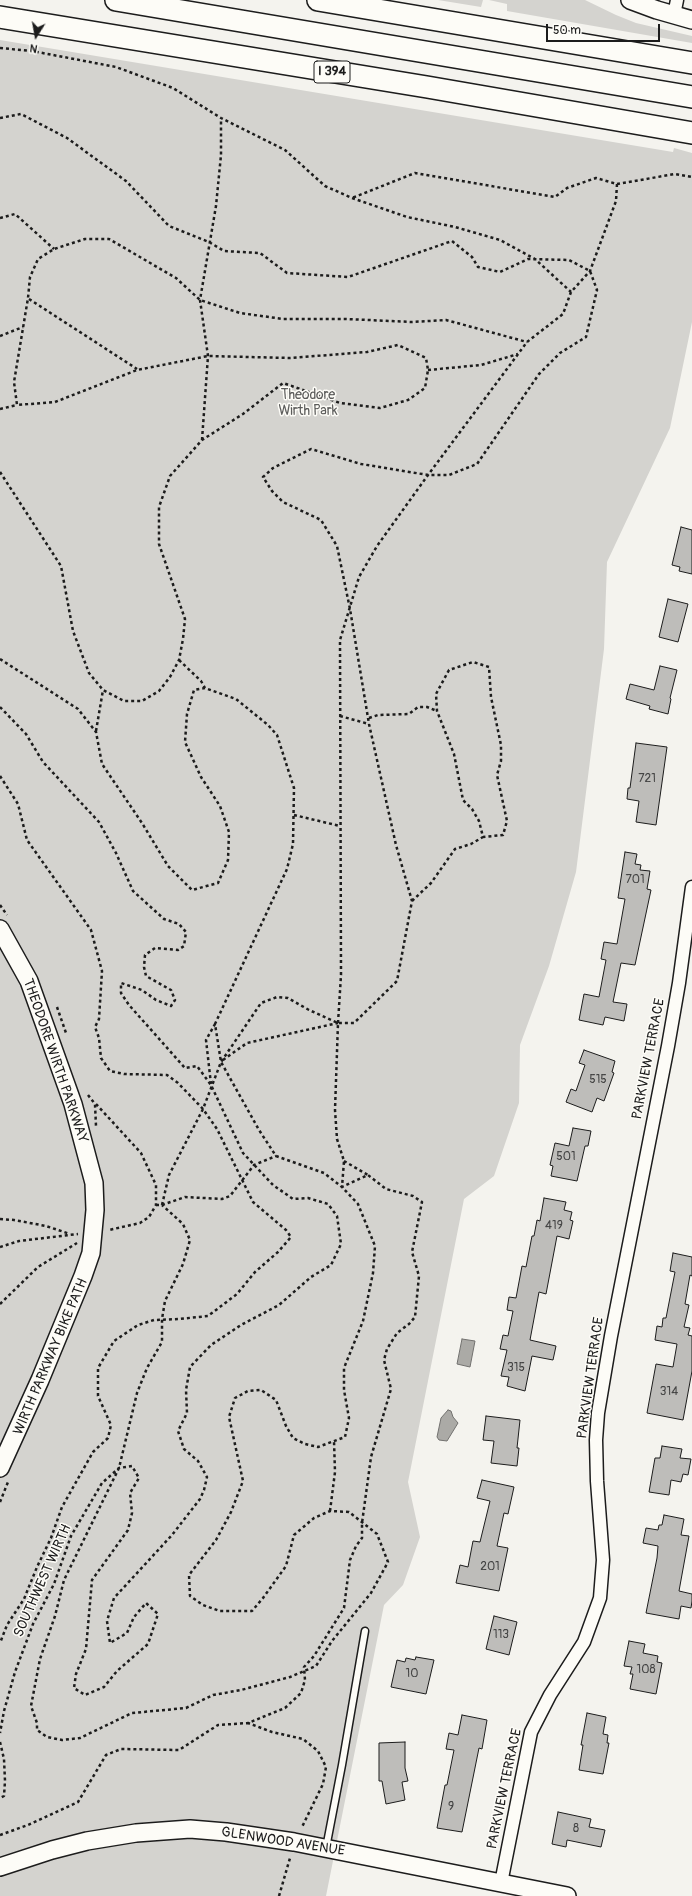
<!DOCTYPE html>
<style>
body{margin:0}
#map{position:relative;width:692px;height:1896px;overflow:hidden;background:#f4f3ee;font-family:Pangolin,sans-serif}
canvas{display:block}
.north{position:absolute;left:16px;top:16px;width:40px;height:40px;-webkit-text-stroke:3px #fdfcf7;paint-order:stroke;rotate:191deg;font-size:11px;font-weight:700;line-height:16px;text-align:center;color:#1c1c1c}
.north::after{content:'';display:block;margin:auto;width:14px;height:18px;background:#1c1c1c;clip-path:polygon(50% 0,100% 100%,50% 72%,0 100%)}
.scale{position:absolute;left:546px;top:24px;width:114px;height:18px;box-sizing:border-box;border:2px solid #1c1c1c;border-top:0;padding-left:5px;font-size:12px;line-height:14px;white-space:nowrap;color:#1c1c1c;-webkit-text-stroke:3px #fdfcf7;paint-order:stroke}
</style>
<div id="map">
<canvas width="692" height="1896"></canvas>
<div class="north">N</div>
<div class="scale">50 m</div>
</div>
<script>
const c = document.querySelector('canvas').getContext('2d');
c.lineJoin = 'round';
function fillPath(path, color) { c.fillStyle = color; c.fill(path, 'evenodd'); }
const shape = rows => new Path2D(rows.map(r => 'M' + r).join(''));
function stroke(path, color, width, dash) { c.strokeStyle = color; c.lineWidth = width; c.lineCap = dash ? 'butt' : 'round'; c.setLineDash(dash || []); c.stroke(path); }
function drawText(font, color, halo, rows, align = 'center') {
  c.font = font + ' Pangolin,sans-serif'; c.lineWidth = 3; c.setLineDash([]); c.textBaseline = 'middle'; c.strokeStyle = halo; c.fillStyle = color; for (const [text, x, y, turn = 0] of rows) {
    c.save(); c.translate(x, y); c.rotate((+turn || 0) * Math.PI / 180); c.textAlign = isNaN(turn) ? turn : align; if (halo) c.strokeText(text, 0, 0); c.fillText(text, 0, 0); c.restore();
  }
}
fillPath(shape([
 [438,0,483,0,481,7],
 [489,0,585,0,616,15,636,23,692,36,692,43,507,11,507,4],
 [0,40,673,152,674,148,692,153,692,322,670,428,607,562,604,649,576,872,549,966,520,1045,519,1103,494,1176,464,1199,408,1482,420,1537,403,1585,384,1605,326,1896,0,1896]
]), '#d4d3cf');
const water = shape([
 [462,1339,475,1341,470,1367,457,1364,462,1339],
 [448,1410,451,1411,453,1417,458,1423,447,1441,439,1440,437,1437,441,1418,448,1410]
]);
fillPath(water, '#abaaa6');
stroke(water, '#72716f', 1);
const building = shape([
 [681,527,692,530,692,574,679,571,680,567,672,565,681,527],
 [668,599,688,604,678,642,659,637,668,599],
 [660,666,677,670,670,698,671,699,668,714,649,709,650,706,626,699,630,684,654,690,660,666],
 [636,743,667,747,656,825,636,822,639,801,627,799,628,788,630,788,636,743],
 [625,852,637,854,635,864,641,865,640,870,650,871,647,889,651,890,635,965,621,963,613,1002,627,1004,624,1021,605,1017,603,1025,579,1020,584,994,599,997,606,960,601,959,604,942,617,944,625,899,618,898,625,852],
 [584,1050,615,1061,612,1072,614,1073,604,1101,597,1098,592,1112,566,1102,571,1089,576,1091,585,1065,579,1063,584,1050],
 [573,1128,591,1131,588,1146,585,1146,577,1181,551,1176,553,1166,550,1165,555,1143,569,1146,573,1128],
 [544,1198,566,1202,564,1210,572,1212,570,1220,573,1221,569,1239,557,1236,546,1294,539,1292,530,1340,556,1346,553,1360,532,1356,525,1391,507,1386,509,1377,501,1376,507,1350,500,1349,503,1335,508,1336,513,1311,507,1310,509,1297,516,1298,522,1266,526,1267,532,1236,534,1236,537,1220,540,1221,544,1198],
 [673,1253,692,1257,692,1276,690,1275,685,1304,689,1305,684,1327,690,1328,688,1335,692,1336,692,1371,683,1420,647,1413,656,1364,673,1367,677,1344,655,1340,657,1326,662,1327,663,1318,666,1318,675,1272,670,1271,673,1253],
 [486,1416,520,1420,517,1448,519,1448,517,1466,491,1463,494,1441,483,1440,486,1416],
 [662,1446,682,1449,680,1458,691,1459,688,1475,683,1474,681,1482,671,1480,669,1495,649,1492,655,1458,660,1458,662,1446],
 [482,1480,514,1487,508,1514,504,1513,497,1546,508,1548,499,1591,456,1583,460,1565,468,1567,473,1541,480,1542,490,1501,477,1498,482,1480],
 [664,1515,684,1519,681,1535,689,1536,679,1591,692,1594,692,1601,691,1608,681,1606,679,1619,646,1613,657,1558,658,1546,643,1543,646,1528,658,1530,659,1525,662,1525,664,1515],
 [494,1616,517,1622,509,1655,486,1649,494,1616],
 [629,1641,645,1644,643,1653,658,1656,657,1662,662,1663,656,1694,630,1689,633,1674,630,1674,632,1667,624,1666,629,1641],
 [416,1657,434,1660,426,1694,391,1687,397,1660,405,1662,406,1658,415,1660,416,1657],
 [587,1713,606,1717,603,1734,608,1735,607,1743,609,1743,603,1774,579,1770,583,1745,581,1745,587,1713],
 [462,1715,487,1720,482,1749,479,1748,462,1832,437,1828,445,1785,447,1785,454,1750,446,1749,449,1733,458,1735,462,1715],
 [405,1742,405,1768,408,1781,402,1782,405,1800,386,1804,382,1781,379,1781,379,1743,405,1742],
 [558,1812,591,1819,589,1827,605,1830,601,1847,567,1840,566,1847,552,1844,558,1812]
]);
fillPath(building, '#bebdba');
stroke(building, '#1c1c1c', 1);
const lane = shape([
 [326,1848,342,1765,365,1631]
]);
const street = shape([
 [674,15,677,0],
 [501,1883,531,1732,550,1695,584,1642,600,1598,603,1560,597,1481,596,1440,598,1413,611,1336,668,1046,679,983,692,887]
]);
const secondary = shape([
 [630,0,657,10,692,20],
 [0,929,29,981,73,1104,94,1183,95,1210,91,1253,83,1276,40,1380,0,1468],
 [0,1867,52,1850,87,1841,136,1833,190,1829,226,1832,294,1842,567,1896]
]);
const highway = shape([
 [116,0,692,97],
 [318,0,692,63],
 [0,17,427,87,692,133]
]);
stroke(lane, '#1c1c1c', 9);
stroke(street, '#1c1c1c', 15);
stroke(secondary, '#1c1c1c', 20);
stroke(highway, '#1c1c1c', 24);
stroke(shape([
 [0,48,32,51,116,67,173,88,221,118,285,150,325,186,352,198,407,217,455,227,500,240,535,259,571,292],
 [0,118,21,114,67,138,126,181,169,226,209,242,224,251,260,253,287,273,348,277,452,241,472,257,478,267,500,272,528,259,569,260,590,271,597,290,586,337,560,353,539,374,477,464,449,475,428,475,361,464,311,449,273,468,263,477,272,491,283,502,321,520,337,546,350,609,369,724,396,845,412,901,397,981,354,1023,338,1023,335,1110,337,1139,344,1161,342,1187,368,1175,386,1189,413,1196,422,1202,412,1252,419,1276,415,1317,409,1324,397,1333,387,1349,384,1360,391,1389,371,1457,362,1523,362,1538,356,1546,350,1560,344,1608,314,1656,304,1667,305,1680,301,1693,285,1708,248,1723,272,1732,303,1739,318,1751,326,1767,323,1784,302,1827],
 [617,184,675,174,692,177],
 [0,218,15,214,54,249],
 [29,299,137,369],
 [0,336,23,327],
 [428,370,481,365,518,354],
 [0,409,17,405],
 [202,440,208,356,200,300,216,206,221,155,221,118],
 [0,472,61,566,73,631,89,673,103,690,124,701,142,701,159,691,170,677,179,660,183,639,185,619,159,544,159,507,170,476,202,440,243,414,283,383,340,403,380,408,408,400,425,388,428,370,426,358,398,345,367,352,290,358,208,356,137,370,55,402,17,405,14,382,28,298,30,277,38,259,54,249,85,239,109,239,176,278,200,300,240,313,283,319,346,319,412,322,446,320,527,342],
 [0,659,78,709,96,732,102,764,142,823,168,866,192,890,218,883,228,860,229,832,220,806,201,777,185,742,187,714,194,690,205,688,236,699,268,725,277,735,294,788,293,844,287,869,215,1024,221,1062,259,1130,276,1156,324,1173,342,1187,358,1204,375,1246,373,1273,363,1321,344,1368,344,1390,349,1418,345,1437,318,1447,305,1444,293,1438,286,1426,276,1400,261,1390,248,1391,235,1398,229,1417,243,1481,231,1512,216,1540,189,1575,190,1596,203,1605,220,1611,252,1611,263,1598,286,1566,294,1535,314,1518,330,1511,349,1512,377,1534,388,1562,371,1593,332,1641,316,1666,290,1677,241,1690,213,1695,186,1708,132,1713,80,1738,62,1740,47,1737,37,1730,37,1723,31,1706,40,1659,55,1616,64,1580,119,1468,137,1393,147,1368,162,1342,162,1319,165,1301,183,1264,190,1240,183,1224,162,1205],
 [179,660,201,681,205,688],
 [0,707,26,734,43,762,99,822,116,853,133,891,164,919,179,924,186,932,184,946,178,950,155,948,145,955,144,967,146,976,171,990,175,1000,171,1006,156,1000,142,990,121,983,121,993,129,1005,185,1068,197,1066,211,1085,243,1153,273,1185,293,1199,308,1198,328,1204,337,1216,341,1244,331,1265,311,1277,279,1305,241,1325,211,1345,190,1367,186,1390,187,1413,178,1431,184,1449,198,1461,207,1477,204,1490,200,1499,172,1535,114,1598,107,1621,110,1643,127,1633,134,1617,146,1603,158,1614,148,1644,117,1671,104,1687,85,1695,74,1688,76,1674,86,1649,92,1580,128,1530,132,1513,130,1493,139,1478,132,1466,119,1468,102,1483,71,1536,54,1584,33,1624,15,1672,4,1711,0,1733],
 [340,716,369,724],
 [369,718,378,715,409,714,418,707,427,707,437,711],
 [96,731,103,690],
 [0,776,18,804,27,840,91,930,102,971,99,1019,95,1027,99,1038,101,1058,110,1071,124,1074,167,1075,178,1083,203,1109,217,1129,253,1202,286,1230,291,1237,278,1252,255,1272,237,1294,208,1316,179,1319,154,1320,138,1325,114,1341,98,1368,98,1396,111,1425,108,1438,93,1452,62,1507,51,1538,37,1567,24,1599,7,1625,0,1643],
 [294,815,340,826],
 [412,901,431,883,455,849,471,844,483,837,479,821,472,809,463,800,454,754,437,711,436,694,449,670,473,662,489,667,491,697,501,745,501,761,497,775,507,821,503,835,483,837],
 [0,905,7,915],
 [57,1007,66,1033],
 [338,1023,341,975,340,640,359,577,377,546,428,475,527,342,563,314,571,292,590,271,616,201,617,184,596,178,567,188,555,197,415,173,352,198],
 [223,1060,247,1043,338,1023],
 [211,1084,206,1040,215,1024],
 [88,1095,95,1104,96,1126],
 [96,1104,141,1153,156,1185,156,1205,149,1217,140,1223,109,1230],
 [344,1161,368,1175],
 [156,1205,162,1205,185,1197,222,1199,230,1196,254,1165,276,1156],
 [162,1205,169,1175,203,1109,221,1062,261,1003,277,997,288,998,309,1010,338,1023],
 [0,1219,14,1220,46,1226,70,1234],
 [0,1247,19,1241,78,1234],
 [0,1304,38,1267,77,1243],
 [0,1502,8,1482],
 [330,1511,335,1472,334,1441],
 [0,1742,4,1759,5,1781,4,1796,0,1798],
 [0,1835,28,1825,78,1802,106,1755,121,1749,179,1750,218,1725,248,1723],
 [279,1896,290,1858]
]), '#1c1c1c', 2.5, [3, 3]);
stroke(lane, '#fdfcf7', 6);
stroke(street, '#fdfcf7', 12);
stroke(secondary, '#fdfcf7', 17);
stroke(highway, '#fdfcf7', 21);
drawText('12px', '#444', null, [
 ["721",647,779],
 ["701",635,880],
 ["515",598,1080],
 ["501",566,1157],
 ["419",554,1226],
 ["315",516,1368],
 ["314",669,1392],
 ["201",490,1567],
 ["113",501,1635],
 ["108",646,1670],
 ["10",412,1674],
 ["9",451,1807],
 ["8",576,1829]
]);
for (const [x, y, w] of [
 [332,72,36]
]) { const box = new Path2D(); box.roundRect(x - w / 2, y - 11, w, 22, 3); c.fillStyle = '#fdfcf7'; c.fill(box); stroke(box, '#1c1c1c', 1); }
drawText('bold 13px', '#1c1c1c', null, [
 ["I 394",332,72]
]);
drawText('14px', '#5c5c5b', '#fdfcf7', [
 ["Theodore",308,395],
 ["Wirth Park",308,411]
]);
drawText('14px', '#1c1c1c', '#fdfcf7', [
 ["PARKVIEW TERRACE",649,1059,-79],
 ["THEODORE WIRTH PARKWAY",55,1061,71],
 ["WIRTH PARKWAY BIKE PATH",51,1357,-67],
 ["PARKVIEW TERRACE",591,1378,-82],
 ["SOUTHWEST WIRTH",43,1581,-66],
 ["PARKVIEW TERRACE",505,1789,-78],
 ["GLENWOOD AVENUE",283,1842,9]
]);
</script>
